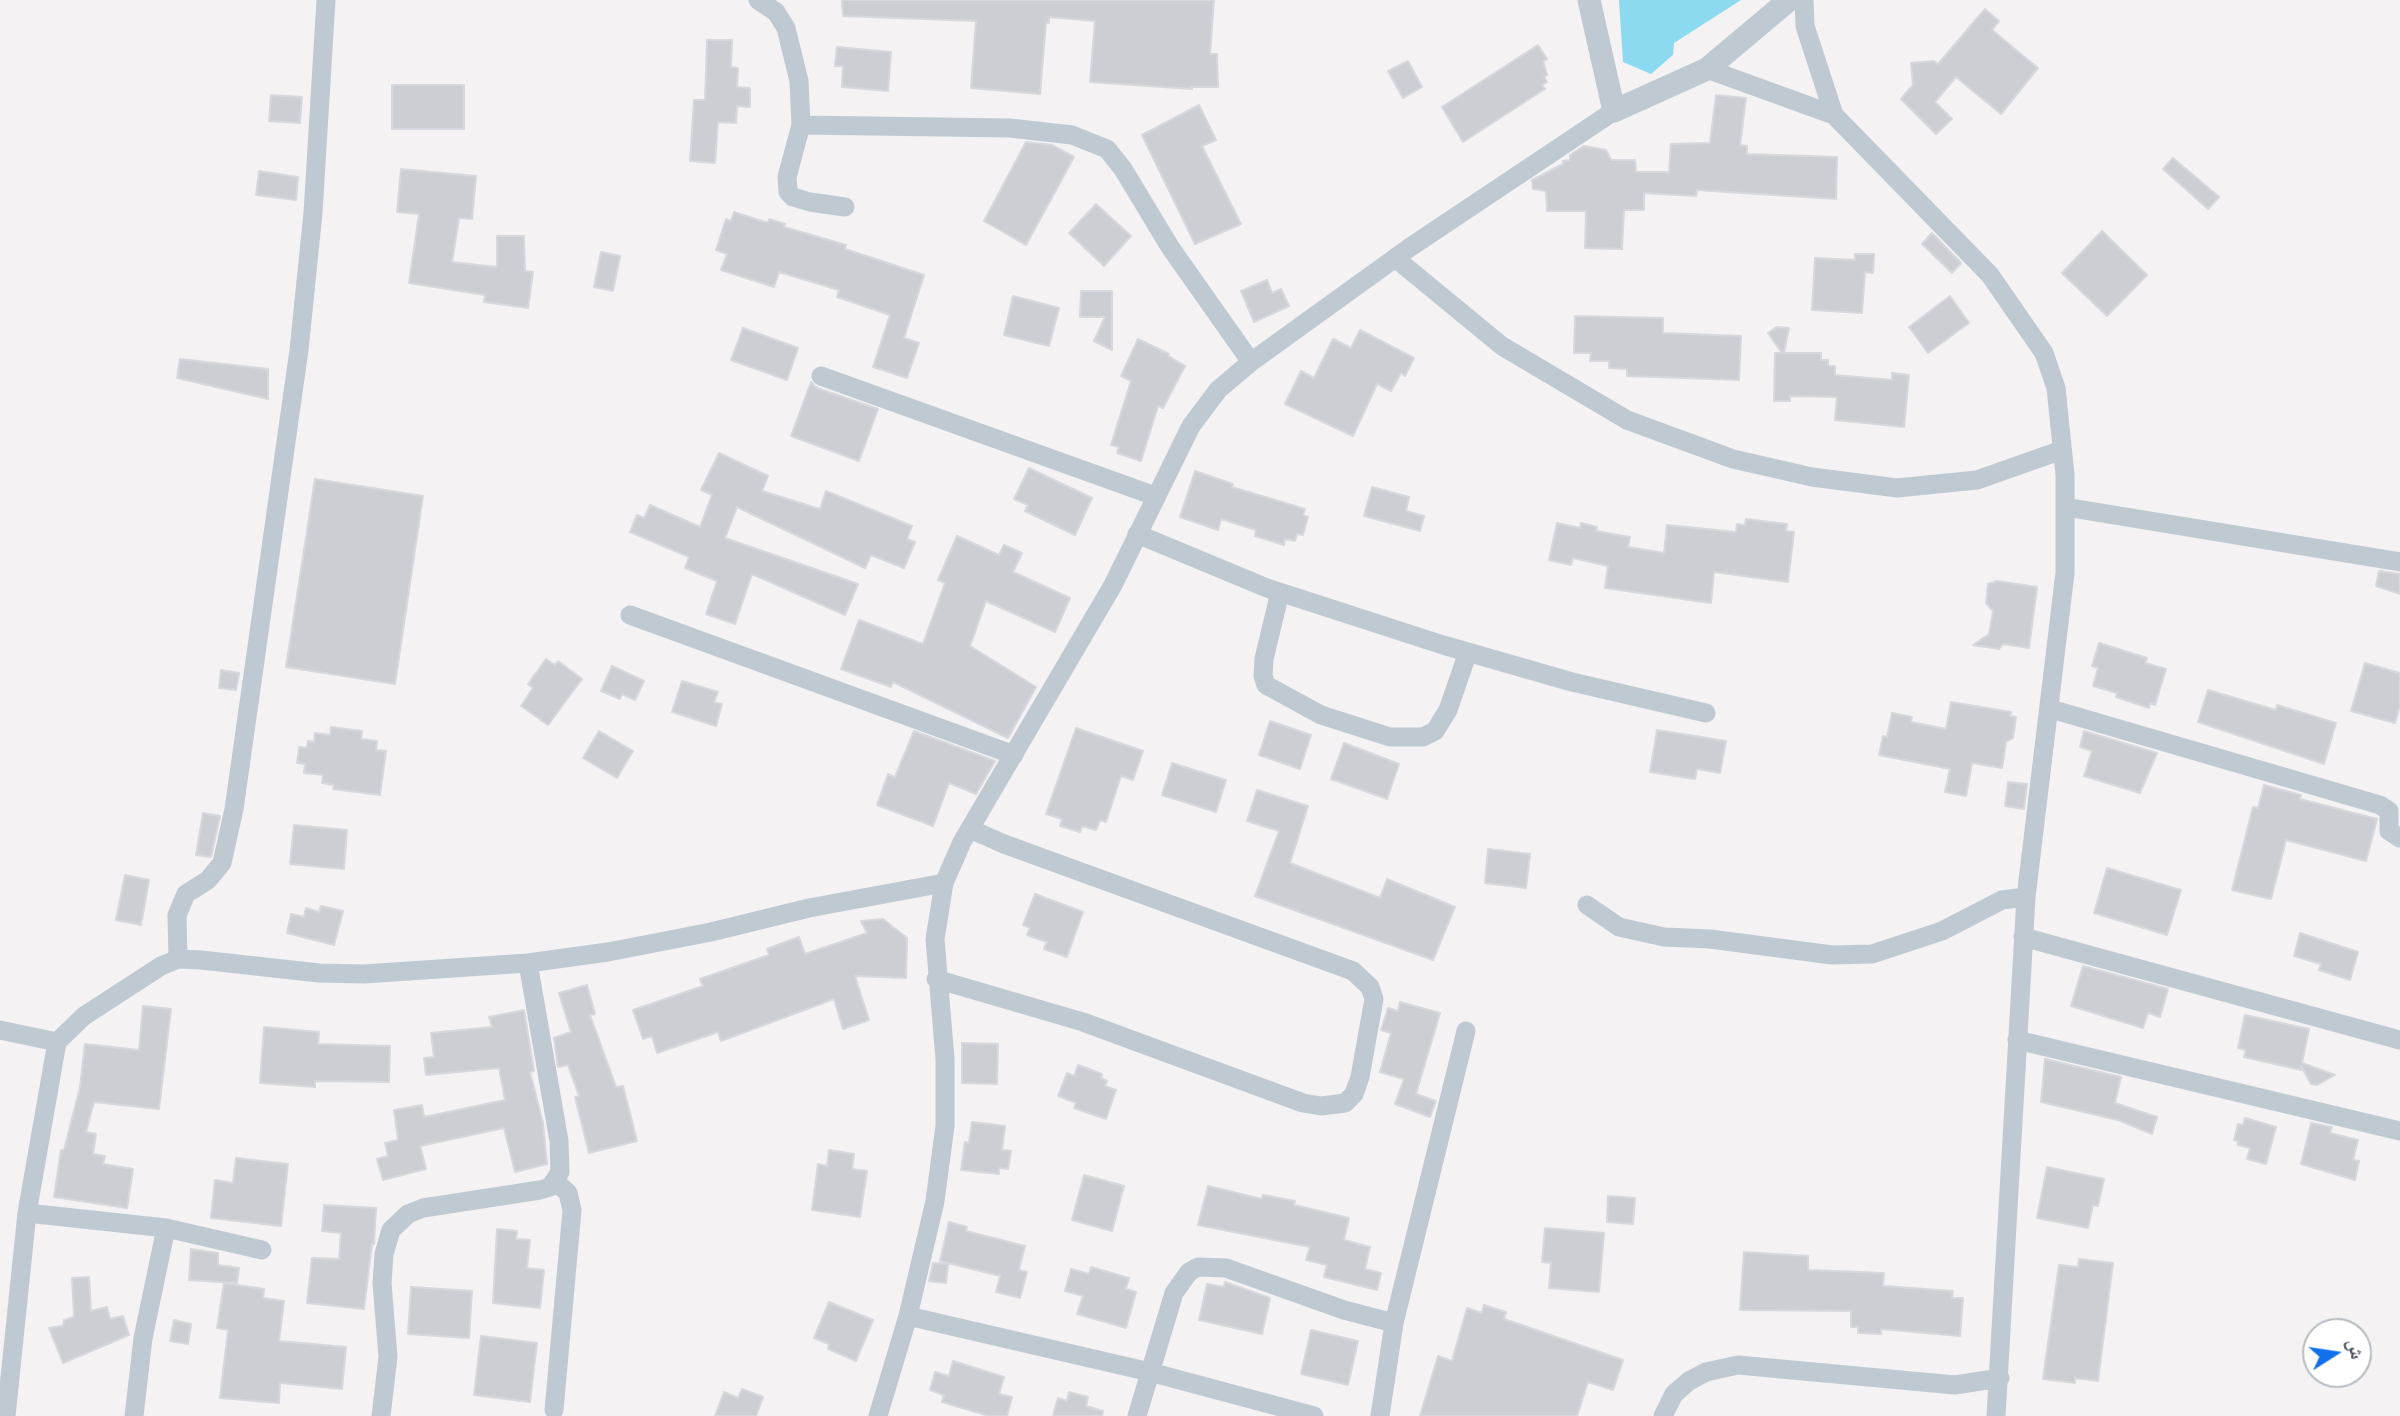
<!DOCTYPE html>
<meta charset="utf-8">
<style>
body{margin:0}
#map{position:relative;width:2400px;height:1416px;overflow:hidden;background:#f4f2f2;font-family:Helvetica,"Noto Naskh Arabic",sans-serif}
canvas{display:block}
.north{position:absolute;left:2302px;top:1318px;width:70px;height:70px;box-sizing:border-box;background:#fff;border:2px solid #b6bbc0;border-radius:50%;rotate:78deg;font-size:19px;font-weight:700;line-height:28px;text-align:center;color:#495561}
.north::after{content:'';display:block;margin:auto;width:24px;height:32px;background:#1370ed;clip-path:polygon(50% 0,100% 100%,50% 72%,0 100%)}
</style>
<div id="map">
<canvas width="2400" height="1416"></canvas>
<div class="north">ش</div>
</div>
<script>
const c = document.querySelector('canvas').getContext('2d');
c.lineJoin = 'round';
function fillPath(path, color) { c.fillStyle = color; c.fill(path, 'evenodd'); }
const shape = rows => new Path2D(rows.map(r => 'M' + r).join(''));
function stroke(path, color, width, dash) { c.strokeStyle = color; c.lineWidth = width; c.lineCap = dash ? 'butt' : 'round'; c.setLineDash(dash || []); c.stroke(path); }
fillPath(shape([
 [1619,0,1741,0,1674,43,1673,55,1651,74,1623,62]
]), '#8cdaf0');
const building = shape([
 [842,0,1214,0,1210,54,1217,54,1218,87,1190,87,1192,89,1090,82,1095,21,1049,17,1049,23,1046,22,1040,94,971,88,976,21,843,16,842,0],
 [1985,9,1999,21,1992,30,2038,68,2001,114,1956,77,1935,102,1952,119,1936,134,1901,99,1913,85,1911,63,1934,61,1938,64,1985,9],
 [707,40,732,40,731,67,738,68,737,87,750,88,750,107,737,106,736,123,718,122,715,163,690,161,694,100,705,100,707,40],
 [1538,45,1547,59,1543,61,1547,75,1544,77,1547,82,1542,85,1545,89,1463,142,1442,107,1538,45],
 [837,47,891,52,888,91,842,87,843,66,835,66,837,47],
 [1408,61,1422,87,1403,98,1388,71,1408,61],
 [392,85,464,85,464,129,392,129,392,85],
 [271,95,302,97,300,123,269,121,271,95],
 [1716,95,1746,98,1740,145,1747,146,1747,154,1837,157,1836,199,1697,190,1696,196,1644,193,1644,210,1624,210,1622,249,1585,248,1586,211,1547,211,1546,191,1533,189,1532,180,1563,164,1563,161,1570,160,1570,155,1584,146,1606,150,1611,160,1635,160,1636,172,1669,172,1671,144,1710,143,1716,95],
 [1199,105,1216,140,1202,146,1241,224,1195,244,1142,135,1199,105],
 [1026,142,1052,145,1074,157,1026,245,984,221,1026,142],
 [2173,158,2219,197,2208,209,2163,169,2173,158],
 [401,169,476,176,472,219,459,218,452,262,497,267,497,236,524,236,525,271,533,272,528,308,484,302,485,295,409,283,419,214,397,212,401,169],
 [259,171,298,177,296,200,256,195,259,171],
 [1096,204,1131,236,1104,266,1069,233,1096,204],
 [734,212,768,223,769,219,785,224,784,227,846,245,845,249,924,275,904,338,919,343,907,378,873,367,890,315,837,297,839,290,779,272,774,287,721,270,727,254,716,250,726,219,731,221,734,212],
 [2102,231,2147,275,2107,316,2062,273,2102,231],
 [1932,233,1961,263,1952,273,1922,244,1932,233],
 [601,252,620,256,613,291,594,287,601,252],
 [1855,254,1874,254,1873,273,1865,272,1862,313,1812,310,1815,258,1855,260,1855,254],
 [1267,280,1272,293,1281,289,1289,306,1254,322,1241,291,1267,280],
 [1081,291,1112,291,1112,350,1094,341,1105,317,1080,317,1081,291],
 [1013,296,1059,308,1049,346,1004,335,1013,296],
 [1950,296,1969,323,1928,353,1909,327,1950,296],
 [1575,316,1663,318,1663,333,1741,336,1739,380,1627,376,1627,369,1609,368,1609,361,1590,361,1591,353,1574,353,1575,316],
 [1777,327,1789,328,1784,353,1821,353,1821,360,1828,360,1828,366,1835,366,1835,375,1892,380,1892,373,1909,375,1904,427,1835,420,1837,397,1790,396,1790,401,1774,401,1775,353,1782,353,1768,333,1777,327],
 [743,328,798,348,787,380,731,360,743,328],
 [1360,330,1414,358,1405,376,1401,373,1391,391,1377,384,1353,436,1285,404,1301,371,1314,378,1333,339,1351,348,1360,330],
 [1138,339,1169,354,1168,356,1185,366,1163,408,1158,406,1141,461,1117,453,1119,447,1111,445,1131,381,1121,376,1138,339],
 [180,359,268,369,268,399,177,378,180,359],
 [811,382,817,388,878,409,859,461,791,436,811,382],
 [719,453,768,476,762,491,820,509,826,491,912,526,907,539,915,542,904,568,871,555,865,568,737,507,725,538,858,584,845,615,752,574,735,624,706,614,717,581,685,568,689,557,630,532,637,515,644,518,650,505,700,527,712,495,701,490,719,453],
 [1029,468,1092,498,1075,535,1025,511,1028,505,1014,499,1029,468],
 [1195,471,1233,484,1232,487,1305,509,1303,515,1308,517,1303,535,1297,534,1295,541,1285,539,1284,545,1255,536,1256,530,1221,519,1218,530,1180,517,1195,471],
 [315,479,423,496,395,684,286,667,315,479],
 [1372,487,1409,497,1406,511,1424,516,1420,531,1364,516,1372,487],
 [1746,519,1787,524,1786,531,1794,532,1788,582,1714,572,1711,603,1605,588,1608,566,1573,558,1571,565,1549,560,1557,523,1580,528,1581,523,1597,527,1596,531,1630,537,1628,547,1664,553,1667,525,1736,532,1737,524,1745,525,1746,519],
 [957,536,999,555,1004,545,1022,553,1013,572,1070,598,1055,632,986,601,970,646,1036,687,1008,738,893,682,891,687,841,669,859,620,923,644,945,583,938,580,957,536],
 [2379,571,2400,574,2400,594,2376,586,2379,571],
 [1997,581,2037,587,2029,648,2003,644,1999,649,1973,645,1989,634,1993,611,1986,603,1988,584,1997,581],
 [2099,643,2147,658,2145,663,2166,669,2155,705,2150,703,2149,708,2116,697,2117,693,2093,686,2098,668,2092,666,2099,643],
 [546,659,555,665,558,661,582,679,548,725,521,706,533,688,528,684,546,659],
 [2365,663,2400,673,2400,706,2395,723,2351,711,2365,663],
 [612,666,644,681,635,700,622,694,620,699,601,691,612,666],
 [221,670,239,673,236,690,219,688,221,670],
 [682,681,718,692,714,702,722,704,716,726,672,712,682,681],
 [2208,690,2276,710,2277,705,2336,723,2324,764,2198,722,2208,690],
 [1951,702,2011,712,2010,716,2016,717,2013,738,2006,742,2002,768,1972,763,1966,796,1945,792,1950,769,1879,755,1883,736,1887,737,1892,713,1912,717,1911,722,1946,729,1951,702],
 [1270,721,1311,735,1300,769,1259,755,1270,721],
 [331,727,362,731,361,739,377,741,376,750,386,751,380,795,333,789,334,785,322,783,323,775,304,773,305,764,297,763,299,747,307,748,308,741,314,742,315,733,330,735,331,727],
 [1076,728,1143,751,1133,780,1121,776,1106,822,1100,820,1096,830,1082,826,1080,832,1060,826,1062,819,1046,814,1076,728],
 [1657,730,1726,741,1720,773,1697,769,1695,779,1650,772,1657,730],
 [599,731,633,751,617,778,583,758,599,731],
 [914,731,995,761,976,794,949,783,933,826,877,805,888,774,895,777,914,731],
 [2084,731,2157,753,2140,793,2084,776,2092,751,2080,747,2084,731],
 [1344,743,1399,764,1387,799,1331,779,1344,743],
 [1172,763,1226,780,1216,812,1162,795,1172,763],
 [2008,782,2027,784,2024,809,2005,806,2008,782],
 [2264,785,2301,795,2300,799,2377,819,2366,861,2286,840,2271,899,2232,890,2253,807,2258,808,2264,785],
 [1257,790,1308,806,1290,863,1380,898,1387,879,1455,907,1433,960,1255,896,1279,831,1247,821,1257,790],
 [203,813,220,816,211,857,196,855,203,813],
 [294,825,347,830,344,869,290,864,294,825],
 [1488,849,1530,854,1526,888,1485,883,1488,849],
 [2107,868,2181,890,2167,935,2094,913,2107,868],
 [125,875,149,880,141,925,116,920,125,875],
 [1035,894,1083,912,1067,957,1044,949,1047,942,1027,935,1030,928,1023,925,1035,894],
 [321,906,343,911,334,945,287,933,291,914,304,917,306,908,319,912,321,906],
 [883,919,907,938,906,978,855,976,869,1020,843,1029,834,999,721,1041,718,1032,657,1053,652,1036,643,1039,633,1010,703,986,700,979,769,955,767,949,799,937,805,954,867,933,861,921,883,919],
 [2300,933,2358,952,2350,980,2319,970,2321,964,2294,956,2300,933],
 [2083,966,2168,989,2160,1017,2148,1013,2143,1028,2071,1006,2083,966],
 [587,985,595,1014,590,1015,616,1087,623,1086,637,1141,589,1153,575,1097,579,1096,568,1065,558,1067,554,1038,571,1032,559,993,587,985],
 [1400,1002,1440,1013,1416,1094,1436,1101,1430,1117,1395,1104,1404,1079,1380,1072,1391,1033,1381,1030,1388,1008,1398,1011,1400,1002],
 [143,1006,171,1009,159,1109,94,1102,86,1132,96,1134,93,1154,105,1156,103,1164,133,1169,127,1208,54,1197,61,1150,64,1150,80,1087,85,1044,139,1050,143,1006],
 [524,1010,534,1071,530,1072,543,1123,547,1164,515,1172,504,1128,420,1146,426,1169,383,1180,377,1159,388,1156,385,1143,398,1140,394,1110,422,1105,424,1117,505,1100,499,1068,426,1075,424,1058,434,1057,431,1033,492,1027,489,1017,524,1010],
 [2245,1015,2309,1029,2302,1063,2335,1075,2317,1085,2311,1084,2301,1066,2301,1070,2244,1057,2246,1050,2238,1048,2245,1015],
 [264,1027,319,1032,318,1044,390,1046,389,1082,315,1081,315,1087,260,1083,264,1027],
 [962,1043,998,1044,997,1084,962,1083,962,1043],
 [2045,1059,2121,1077,2115,1103,2157,1117,2152,1134,2118,1120,2041,1102,2045,1059],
 [1078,1065,1102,1074,1101,1078,1107,1081,1105,1086,1116,1090,1106,1119,1074,1108,1076,1103,1058,1096,1067,1073,1074,1076,1078,1065],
 [2245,1118,2276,1127,2266,1164,2247,1159,2250,1148,2238,1145,2238,1141,2234,1140,2238,1124,2243,1125,2245,1118],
 [972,1122,1005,1126,1002,1150,1011,1151,1008,1169,999,1168,999,1174,961,1170,965,1142,969,1143,972,1122],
 [2311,1123,2332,1127,2330,1133,2358,1140,2353,1160,2359,1161,2355,1180,2301,1164,2311,1123],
 [829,1150,854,1154,852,1169,867,1171,860,1217,812,1210,818,1164,827,1166,829,1150],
 [236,1158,288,1164,281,1226,211,1218,215,1180,233,1183,236,1158],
 [2047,1167,2104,1179,2098,1206,2093,1205,2088,1228,2037,1218,2047,1167],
 [1084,1175,1124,1186,1112,1231,1072,1220,1084,1175],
 [1208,1186,1262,1199,1263,1195,1295,1201,1294,1205,1349,1218,1344,1240,1370,1247,1365,1269,1381,1273,1377,1290,1324,1277,1327,1265,1306,1260,1310,1247,1198,1225,1208,1186],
 [1608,1196,1635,1198,1633,1224,1607,1222,1608,1196],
 [324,1205,376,1208,374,1244,372,1244,364,1309,307,1303,312,1258,339,1259,341,1233,322,1231,324,1205],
 [949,1222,967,1227,966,1231,1025,1246,1019,1270,1027,1272,1020,1298,996,1292,1000,1276,940,1261,949,1222],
 [1545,1228,1604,1233,1599,1292,1549,1288,1551,1263,1542,1262,1545,1228],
 [497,1229,517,1231,516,1239,530,1240,527,1268,544,1270,540,1308,493,1303,497,1229],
 [191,1249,218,1253,218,1265,239,1268,237,1283,189,1280,191,1249],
 [1744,1252,1808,1256,1808,1270,1884,1273,1883,1286,1953,1291,1952,1298,1963,1298,1960,1336,1881,1329,1881,1334,1858,1333,1858,1327,1851,1327,1851,1311,1740,1310,1744,1252],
 [2079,1259,2113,1263,2098,1381,2075,1378,2075,1383,2043,1379,2059,1265,2078,1267,2079,1259],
 [933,1263,948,1264,946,1283,929,1281,933,1263],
 [1091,1267,1129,1278,1126,1289,1136,1292,1126,1328,1077,1314,1083,1296,1065,1291,1071,1269,1089,1274,1091,1267],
 [89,1277,91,1311,107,1307,110,1319,123,1316,129,1335,63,1363,49,1328,63,1326,64,1320,74,1317,72,1278,89,1277],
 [1225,1282,1270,1298,1262,1334,1199,1320,1207,1284,1224,1287,1225,1282],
 [224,1283,264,1289,263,1298,284,1301,279,1341,346,1347,342,1389,280,1383,279,1403,220,1398,228,1330,217,1328,224,1283],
 [411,1287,472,1291,469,1338,408,1334,411,1287],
 [829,1302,873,1320,856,1361,828,1349,829,1344,814,1338,829,1302],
 [1484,1305,1506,1312,1504,1319,1623,1360,1613,1390,1588,1382,1577,1416,1420,1416,1438,1356,1452,1361,1467,1308,1482,1313,1484,1305],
 [174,1320,191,1324,188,1344,170,1341,174,1320],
 [1311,1330,1358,1341,1348,1385,1301,1374,1311,1330],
 [481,1336,537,1343,530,1402,474,1395,481,1336],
 [953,1361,1004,1377,999,1394,1012,1397,1007,1416,989,1416,942,1402,944,1395,930,1390,935,1372,949,1376,953,1361],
 [742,1389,763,1397,756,1416,715,1416,724,1392,738,1398,742,1389],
 [1069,1392,1088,1397,1086,1406,1103,1411,1102,1416,1053,1416,1058,1398,1067,1401,1069,1392]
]);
fillPath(building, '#ccced4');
stroke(building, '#d6d8dd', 2);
stroke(shape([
 [758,0,776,12,786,28,799,81,801,125,1010,128,1072,135,1107,149,1123,169,1170,247,1251,362],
 [1804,0,1805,26,1834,115,1990,275,2044,353,2056,388,2065,475,2065,573,2026,897,1996,1416],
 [1707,69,1834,115],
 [801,125,787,177,788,192,793,197,810,202,845,207],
 [1395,258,1502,346,1627,420,1733,459,1812,477,1897,488,1977,480,2062,450],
 [821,376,1155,496],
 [2065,507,2400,562],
 [1137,534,1267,588,1443,645,1572,682,1706,713],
 [1280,592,1264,659,1263,676,1266,685,1321,715,1390,737,1423,737,1435,731,1448,710,1468,652],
 [630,615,1014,755],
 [2051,709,2380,805,2389,811,2389,831,2400,838],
 [1587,905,1619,927,1664,937,1710,939,1832,955,1872,954,1942,931,2002,900,2026,897],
 [2023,937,2400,1040],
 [178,959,177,915,186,894,208,880,222,863,234,809,299,350,313,213,326,0],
 [936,979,1083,1022,1303,1103,1321,1106,1345,1103,1354,1094,1360,1077,1374,999,1370,987,1353,971,1004,844,970,829],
 [0,1030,57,1042],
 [2017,1040,2400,1131],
 [27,1213,166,1228,143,1338,134,1416],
 [166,1228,262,1250],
 [908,1316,1150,1372,1314,1416],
 [554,1410,572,1210,568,1193,555,1181],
 [6,1416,27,1213,57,1042,84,1016,161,966,178,959,201,960,319,973,364,974,528,963,608,952,711,932,809,908,944,883],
 [381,1416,388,1357,382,1283,384,1254,391,1230,408,1214,423,1208,540,1190,550,1187,560,1172,559,1141,528,963],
 [878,1416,908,1316,935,1201,945,1126,945,1059,935,939,944,883,962,842,1113,585,1191,426,1218,390,1251,362,1409,248,1614,111],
 [1137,1416,1174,1293,1189,1272,1198,1267,1226,1268,1344,1310,1394,1323],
 [1380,1416,1394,1323,1466,1031],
 [1663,1416,1674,1394,1689,1381,1706,1372,1738,1365,1955,1385,2000,1378]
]), '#bfc9d2', 19);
stroke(shape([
 [1589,0,1614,111,1707,69,1789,0]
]), '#bfc9d2', 23);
</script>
